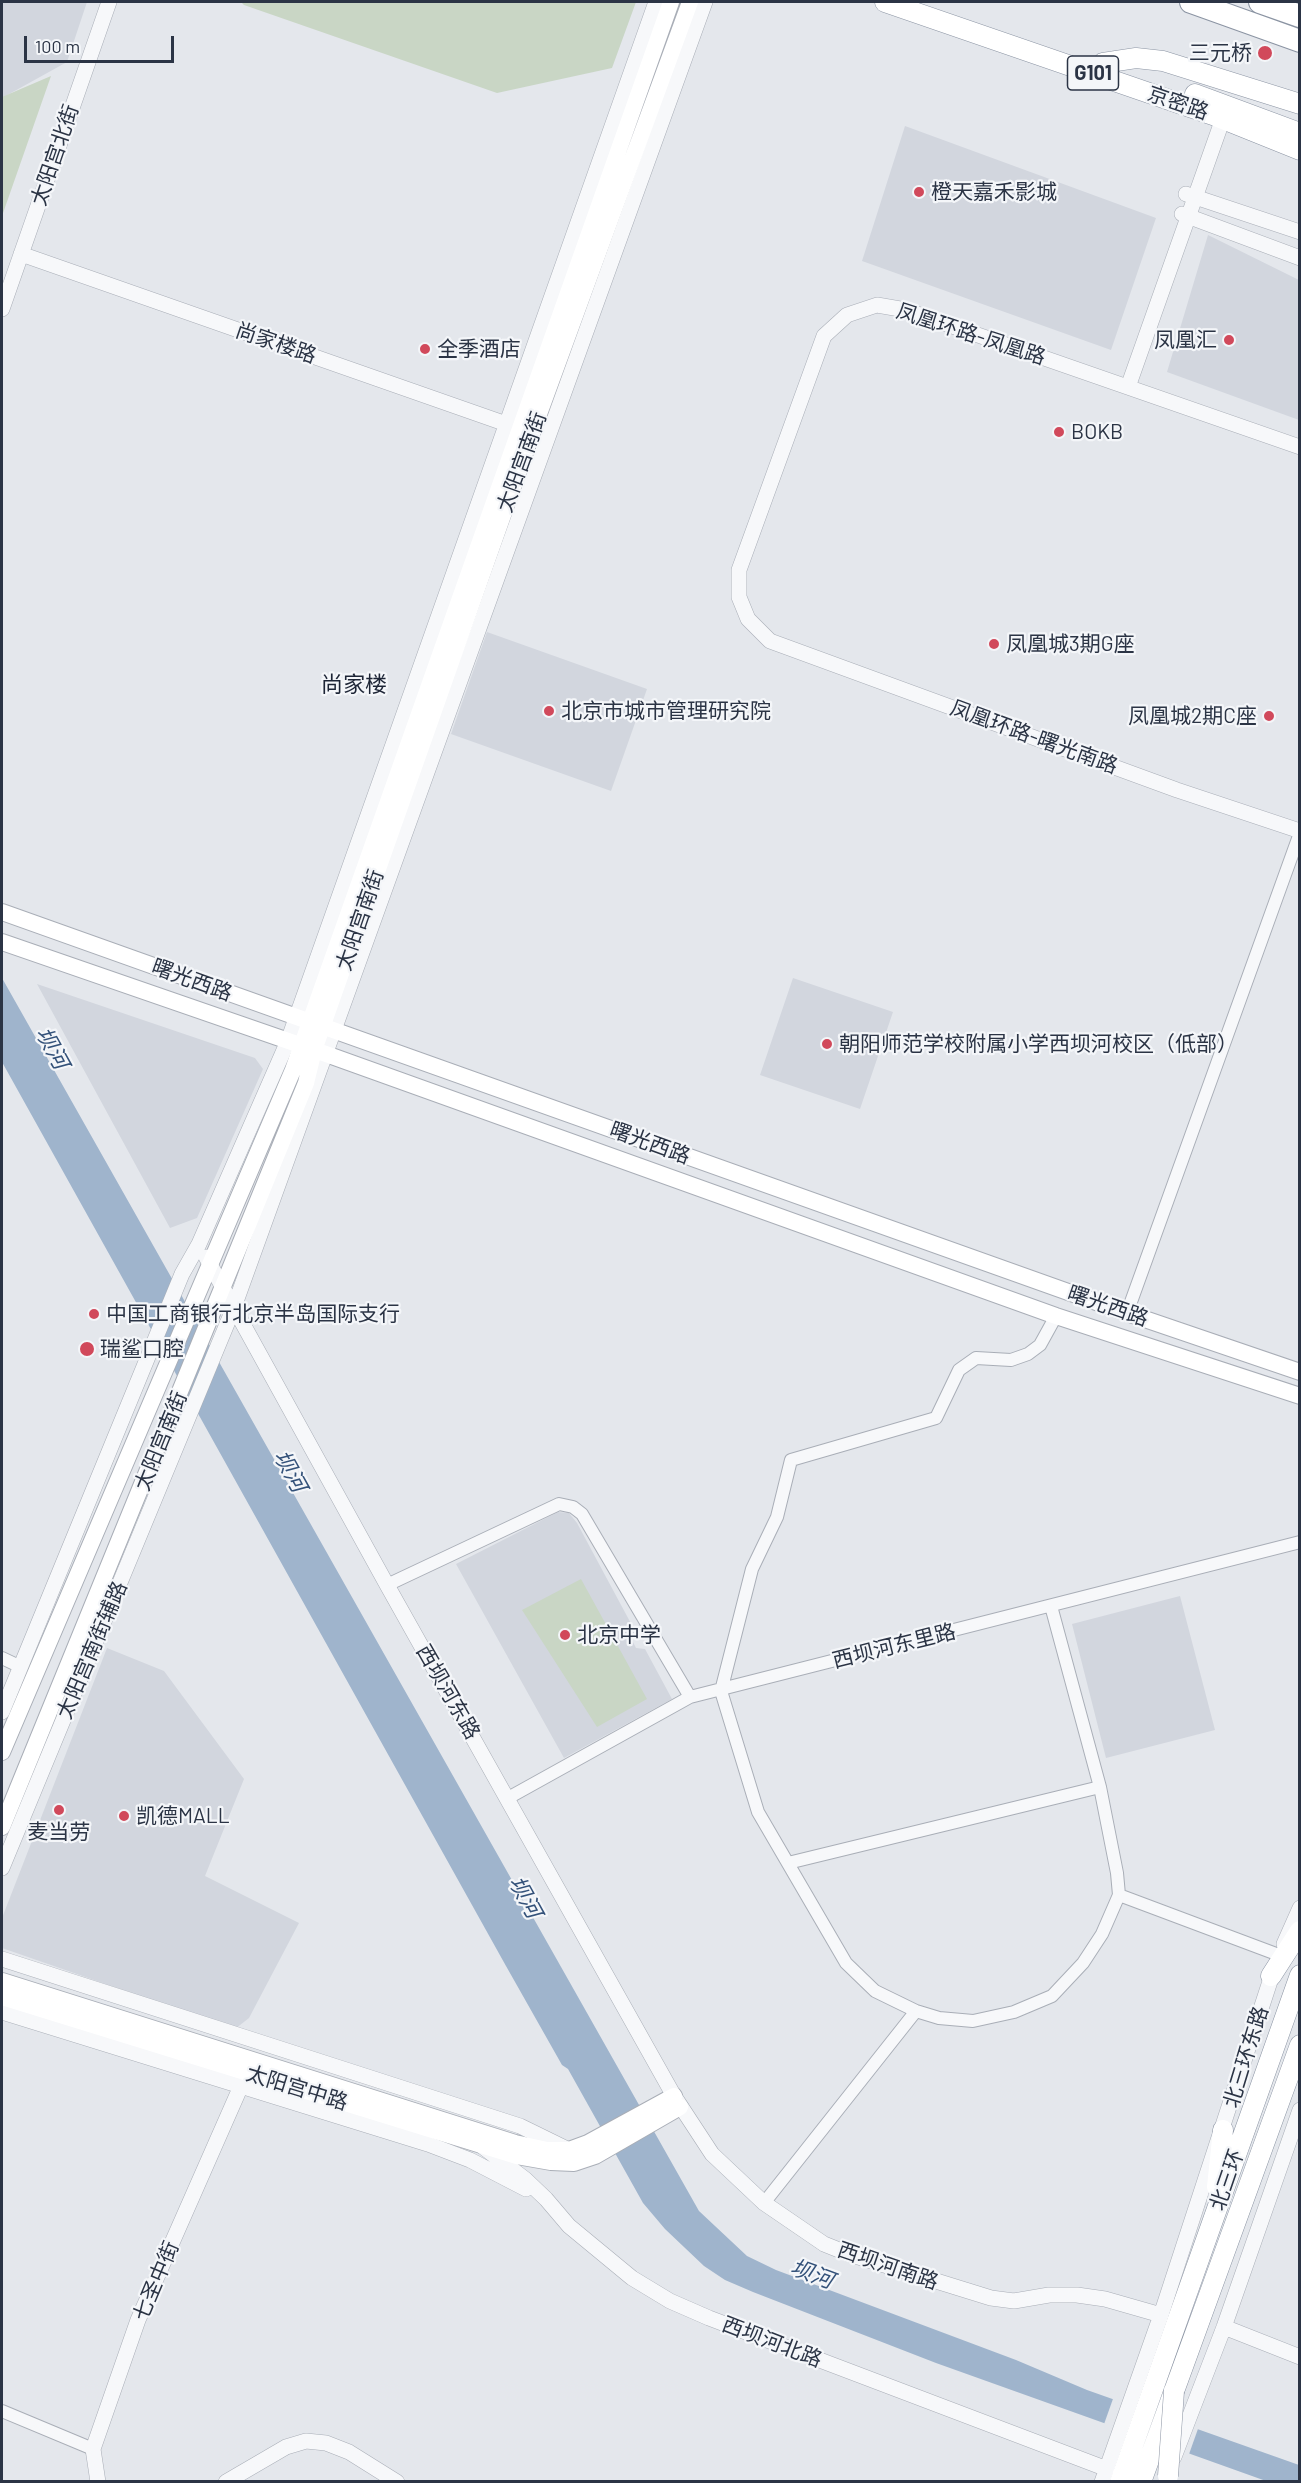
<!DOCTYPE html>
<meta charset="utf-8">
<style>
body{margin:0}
#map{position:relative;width:1301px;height:2483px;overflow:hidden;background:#e4e7ec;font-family:Barlow,sans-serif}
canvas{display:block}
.frame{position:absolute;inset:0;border:3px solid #2b3445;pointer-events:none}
.scale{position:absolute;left:24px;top:36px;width:150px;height:27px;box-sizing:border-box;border:3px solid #2b3445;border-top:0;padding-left:8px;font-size:18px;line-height:21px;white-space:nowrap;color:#2b3445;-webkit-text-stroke:4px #f4f6f9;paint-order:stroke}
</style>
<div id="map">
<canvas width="1301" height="2483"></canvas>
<div class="frame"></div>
<div class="scale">100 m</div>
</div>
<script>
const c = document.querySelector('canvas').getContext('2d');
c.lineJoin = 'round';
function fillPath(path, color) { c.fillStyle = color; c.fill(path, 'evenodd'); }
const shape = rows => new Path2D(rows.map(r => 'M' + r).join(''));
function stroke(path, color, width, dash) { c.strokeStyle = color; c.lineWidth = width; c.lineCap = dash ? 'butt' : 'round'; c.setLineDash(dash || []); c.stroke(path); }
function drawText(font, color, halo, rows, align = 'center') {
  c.font = font + ' Barlow,"Noto Sans SC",sans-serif'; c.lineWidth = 4.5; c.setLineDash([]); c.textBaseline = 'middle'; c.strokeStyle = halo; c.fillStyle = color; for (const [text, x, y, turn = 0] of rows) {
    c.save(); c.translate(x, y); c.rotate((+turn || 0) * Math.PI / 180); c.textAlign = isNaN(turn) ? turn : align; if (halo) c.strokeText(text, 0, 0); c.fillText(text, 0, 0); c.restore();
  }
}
fillPath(shape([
 [2,2,87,2,67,62,2,98],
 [905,126,1156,218,1111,350,862,261],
 [1208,235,1299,280,1299,420,1167,372],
 [487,632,647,689,611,791,451,734],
 [793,978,893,1012,860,1109,760,1075],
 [37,984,255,1058,263,1069,197,1218,170,1228],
 [558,1512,569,1513,577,1523,635,1631,632,1640,636,1648,645,1649,672,1699,564,1758,456,1564],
 [1180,1596,1215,1730,1106,1758,1072,1624],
 [107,1648,164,1671,244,1779,205,1876,299,1923,249,2018,235,2029,2,1948,2,1918]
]), '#d2d6de');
fillPath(shape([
 [241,2,636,2,612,68,497,93,244,5],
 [51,76,2,216,2,97],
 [581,1579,647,1699,597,1727,522,1610]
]), '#c9d6c5');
fillPath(shape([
 [2,978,699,2211,747,2256,776,2270,1016,2360,1087,2390,1299,2465,1299,2481,1266,2481,936,2363,753,2292,725,2280,704,2266,665,2229,643,2203,568,2069,562,2065,506,1966,2,1062]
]), '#9fb4cc');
fillPath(shape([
 [1114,2396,1199,2426,1188,2457,1103,2427]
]), '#e4e7ec');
const minor = shape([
 [1127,1313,1300,833],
 [1056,1316,1040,1345,1028,1354,1011,1360,976,1358,959,1370,936,1418,791,1460,777,1517,752,1569,721,1691,758,1812,846,1963,875,1991,916,2011,939,2018,973,2021,1014,2012,1052,1996,1083,1963,1102,1934,1119,1895,1279,1955],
 [387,1585,559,1504,573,1507,582,1514,690,1697],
 [1051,1606,1100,1787,1117,1873,1119,1895],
 [2,1658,21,1667],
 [508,1798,690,1697,1300,1542],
 [788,1863,1100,1787],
 [764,2203,916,2011],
 [2,2411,93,2449]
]);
const tertiary = shape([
 [1186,194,1300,232],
 [1182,214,1300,258],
 [21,254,515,427],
 [2,309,109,2],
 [1128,387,1226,110],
 [1300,447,906,310,877,305,847,315,824,336,739,570,739,597,748,619,770,641,1177,790,1300,831],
 [206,1257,387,1585,674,2096,712,2154,764,2203,824,2244,849,2254,991,2298,1014,2301,1049,2295,1077,2295,1105,2299,1161,2315],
 [2,1712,182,1274,199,1244,288,1041,656,2],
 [2,1868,234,1307,705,2],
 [1284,1944,1300,1908],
 [2,1959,520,2126,569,2150],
 [2,2012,428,2144,470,2160,526,2189],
 [483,2147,525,2179,546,2199,569,2226,632,2278,670,2301,709,2318,1107,2469],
 [1224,2327,1300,2357],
 [1174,2457,1224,2327,1300,2110],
 [98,2482,93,2449,138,2320,241,2086],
 [226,2482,286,2447,306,2441,326,2443,349,2452,397,2482],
 [1102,2482,1161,2315,1275,1966]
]);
const secondary = shape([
 [2,912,1127,1313,1300,1372],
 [2,942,326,1054,1056,1316,1300,1396],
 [2,1752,293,1070,671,2],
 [2,1827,306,1083,314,1050,532,433,690,2],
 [2,1981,515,2143,547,2150,569,2150,588,2143,674,2096],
 [2,1997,517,2156,551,2162,574,2163,595,2156,680,2107]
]);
const trunk = shape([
 [885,2,1213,115,1300,150],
 [1103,63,1136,58,1163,61,1300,104],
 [1195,94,1300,133],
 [1271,1976,1300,1931],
 [1217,2187,1223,2130],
 [1120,2482,1300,1975],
 [1141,2482,1300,2045]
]);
const motorway = shape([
 [1191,2,1300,41],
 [1260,2,1300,16]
]);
stroke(minor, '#a9aeb7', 14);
stroke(tertiary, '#a9aeb7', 16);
stroke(secondary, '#a9aeb7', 18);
stroke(trunk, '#8b94a3', 21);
stroke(motorway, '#8b94a3', 24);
stroke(minor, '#f7f8fa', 12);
stroke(tertiary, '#f7f8fa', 15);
stroke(secondary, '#fff', 16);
stroke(trunk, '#fff', 20);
stroke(motorway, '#fff', 22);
const trunkBridge = shape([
 [1168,2476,1174,2391]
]);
stroke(trunkBridge, '#8b94a3', 21, []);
stroke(trunkBridge, '#fff', 20);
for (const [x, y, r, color] of [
 [1265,53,8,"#d1495b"],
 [919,192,6,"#d1495b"],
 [1229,340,6,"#d1495b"],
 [425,349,6,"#d1495b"],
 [1059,432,6,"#d1495b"],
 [994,644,6,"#d1495b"],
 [549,711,6,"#d1495b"],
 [1269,716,6,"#d1495b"],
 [827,1044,6,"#d1495b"],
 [94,1314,6,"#d1495b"],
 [87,1349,8,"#d1495b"],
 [565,1635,6,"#d1495b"],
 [59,1810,6,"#d1495b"],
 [124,1816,6,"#d1495b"]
]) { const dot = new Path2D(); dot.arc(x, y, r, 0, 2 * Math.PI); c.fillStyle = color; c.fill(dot); stroke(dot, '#f4f6f9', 2); }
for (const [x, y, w] of [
 [1093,73,51]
]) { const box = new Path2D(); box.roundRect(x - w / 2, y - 17, w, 34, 4.5); c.fillStyle = '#f4f6f9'; c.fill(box); stroke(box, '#2b3445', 1.5); }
drawText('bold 20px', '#2b3445', null, [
 ["G101",1093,73]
]);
drawText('21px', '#2b3445', '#f4f6f9', [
 ["三元桥",1252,53,"right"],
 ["橙天嘉禾影城",931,192],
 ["凤凰汇",1217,340,"right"],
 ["全季酒店",437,349],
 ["BOKB",1071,432],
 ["凤凰城3期G座",1006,644],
 ["北京市城市管理研究院",561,711],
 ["凤凰城2期C座",1257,716,"right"],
 ["朝阳师范学校附属小学西坝河校区（低部）",839,1044],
 ["中国工商银行北京半岛国际支行",106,1314],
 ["瑞鲨口腔",100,1349],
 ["北京中学",577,1635],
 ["凯德MALL",136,1816],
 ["麦当劳",59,1832,"center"]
], 'left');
drawText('21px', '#2b3445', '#f4f6f9', [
 ["京密路",1178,103,19],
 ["太阳宫北街",55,155,-71],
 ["凤凰环路-凤凰路",971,334,18],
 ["尚家楼路",276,343,19],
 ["太阳宫南街",522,462,-70],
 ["凤凰环路-曙光南路",1034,737,20],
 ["太阳宫南街",360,920,-71],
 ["曙光西路",192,980,20],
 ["曙光西路",650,1143,20],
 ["曙光西路",1108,1306,19],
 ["太阳宫南街",161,1441,-68],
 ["西坝河东里路",894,1646,-14],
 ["太阳宫南街辅路",92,1650,-67],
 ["西坝河东路",448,1692,60],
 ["北三环东路",1246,2057,-73],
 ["太阳宫中路",297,2088,17],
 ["北三环",1227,2180,-71],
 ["西坝河南路",888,2266,19],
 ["七圣中街",156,2281,-67],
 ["西坝河北路",772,2342,21]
]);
drawText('22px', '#1d2536', '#f4f6f9', [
 ["尚家楼",354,685]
]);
drawText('italic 22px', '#34527a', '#f4f6f9', [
 ["坝河",52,1048,61],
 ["坝河",290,1471,61],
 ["坝河",525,1897,61],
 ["坝河",812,2274,20]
]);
</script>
